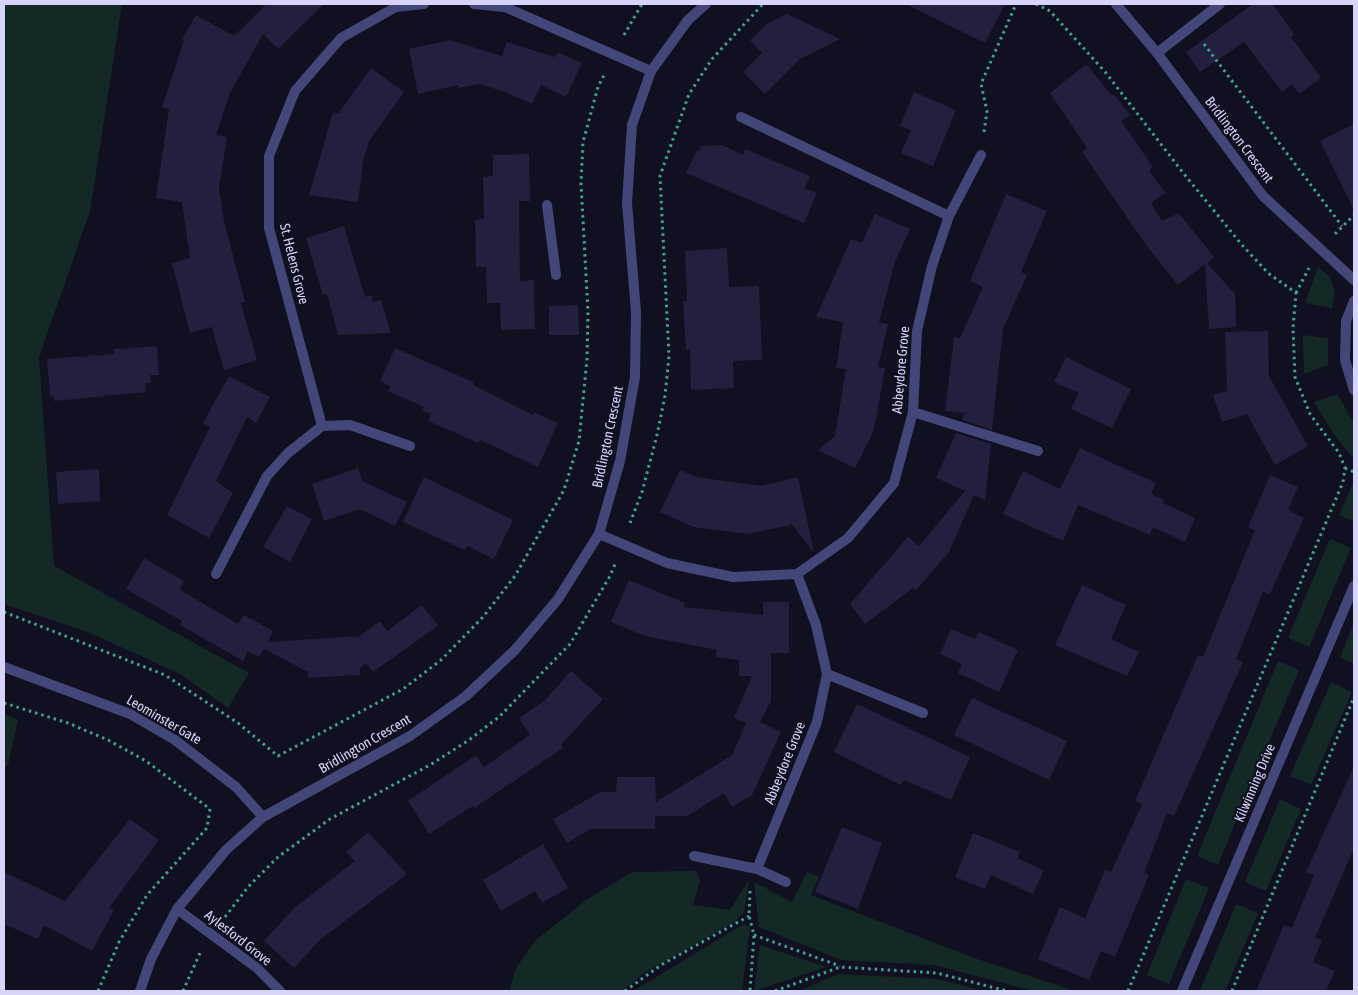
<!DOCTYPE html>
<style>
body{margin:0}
#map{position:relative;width:1358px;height:995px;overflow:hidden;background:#111020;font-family:"Asap Condensed",sans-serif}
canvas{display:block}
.frame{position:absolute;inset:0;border:5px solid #d6d5f9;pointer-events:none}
</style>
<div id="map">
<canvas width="1358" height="995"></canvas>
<div class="frame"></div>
</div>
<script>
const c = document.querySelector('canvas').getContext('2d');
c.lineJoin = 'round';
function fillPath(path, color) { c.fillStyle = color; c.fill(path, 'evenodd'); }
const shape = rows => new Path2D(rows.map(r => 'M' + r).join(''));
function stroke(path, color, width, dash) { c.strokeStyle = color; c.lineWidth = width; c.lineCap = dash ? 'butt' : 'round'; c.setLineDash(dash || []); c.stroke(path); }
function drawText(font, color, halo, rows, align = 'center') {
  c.font = font + ' "Asap Condensed",sans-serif'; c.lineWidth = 4.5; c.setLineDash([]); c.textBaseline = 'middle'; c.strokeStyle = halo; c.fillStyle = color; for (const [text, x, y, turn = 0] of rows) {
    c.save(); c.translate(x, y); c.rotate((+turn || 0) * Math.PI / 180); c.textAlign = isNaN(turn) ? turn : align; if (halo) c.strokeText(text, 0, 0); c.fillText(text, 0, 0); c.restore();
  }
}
fillPath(shape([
 [4,4,122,4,90,211,39,357,54,566,249,673,228,708,180,674,88,632,4,604],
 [1318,267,1330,277,1335,292,1332,308,1305,303],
 [1303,335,1328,338,1328,365,1304,374],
 [1337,394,1354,423,1354,459,1335,436,1314,402],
 [1354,481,1354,522,1339,515],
 [1330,539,1351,548,1309,647,1288,638],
 [1354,622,1354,663,1340,658],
 [1278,661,1299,670,1218,865,1197,856],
 [1331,682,1352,692,1311,785,1290,776],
 [4,714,18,720,8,765,4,768],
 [1280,799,1301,809,1266,891,1245,882],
 [696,871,700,880,693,905,730,910,749,880,744,912,736,921,644,973,622,991,509,991,516,968,536,940,585,901,632,872],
 [807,872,819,877,811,895,974,958,1075,991,1034,991,934,965,841,960,759,927,754,882,792,902],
 [1186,879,1209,888,1169,984,1147,975],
 [1236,904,1258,913,1225,991,1200,991],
 [744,924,750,927,742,991,633,991],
 [760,945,826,967,754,991],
 [838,974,937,979,984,991,799,991]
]), '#142926');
fillPath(shape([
 [266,4,324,4,278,49,263,34,230,93,216,135,227,137,219,188,224,221,245,302,241,303,257,360,224,370,212,327,190,333,172,263,190,258,182,202,156,198,169,109,162,107,184,40,182,39,196,15,234,36],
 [906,4,1005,4,985,43],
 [1253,4,1273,4,1294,34,1291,37,1321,78,1299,94,1292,84,1282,92,1244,42,1200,72,1186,52],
 [787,14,840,39,800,59,765,94,743,72,762,53,750,40,765,25],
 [450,40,502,56,507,42,555,57,558,52,582,63,566,97,541,85,532,104,505,92,479,84,458,88,458,85,418,94,409,49],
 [1086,64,1112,96,1114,94,1130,115,1121,121,1153,167,1149,170,1165,193,1151,203,1162,221,1179,213,1214,257,1207,263,1235,294,1236,327,1209,329,1205,264,1178,285,1149,249,1082,152,1087,148,1050,93],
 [371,68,404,92,369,141,363,162,358,202,309,195,333,112,338,114],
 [914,92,956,110,933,166,901,153,911,130,900,126],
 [1354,124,1354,210,1320,141],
 [722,145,743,155,745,149,810,176,805,188,817,193,804,223,686,173,697,150,699,151,701,146],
 [529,154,530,201,519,201,520,281,534,280,535,329,501,330,500,303,487,303,486,267,476,267,475,220,484,219,483,177,493,176,493,155],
 [1006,194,1047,211,1021,272,1027,275,1003,329,992,430,962,420,965,413,945,411,954,337,960,338,983,287,970,281],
 [875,214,910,229,895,262,879,322,888,324,878,367,885,368,874,430,855,468,818,450,835,436,846,369,836,368,843,322,816,317,851,239,862,243],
 [344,226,365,297,371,295,373,302,381,300,391,333,338,335,327,294,323,295,306,238],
 [727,248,729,287,759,286,762,360,733,361,734,388,691,390,690,349,686,350,683,301,687,301,685,251],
 [578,305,579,335,549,335,549,306],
 [1268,331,1269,376,1308,446,1275,465,1247,414,1222,422,1213,395,1227,391,1225,332],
 [157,346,159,375,150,375,151,383,145,383,146,392,54,401,53,396,50,397,47,359,114,354,114,349],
 [395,348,473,382,473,385,533,415,534,412,558,423,538,467,480,440,479,443,428,421,431,414,422,411,424,407,388,391,390,386,380,381],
 [1066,357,1131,389,1112,428,1071,409,1079,393,1054,382],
 [229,376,270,397,256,423,247,417,216,481,233,493,209,538,167,515,210,427,203,423],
 [956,433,991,444,985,500,974,495,949,552,916,590,913,588,865,624,850,604,908,537,919,546,965,491,936,478],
 [1080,448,1156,483,1151,494,1164,500,1163,503,1195,518,1185,542,1153,527,1150,535,1078,505,1063,541,1003,514,1023,471,1060,489],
 [358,468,362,481,407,502,395,526,360,509,324,521,312,484],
 [99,469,100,501,58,504,56,472],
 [680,470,696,477,761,486,798,477,814,553,790,522,790,525,747,534,693,527,660,512],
 [1270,475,1298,487,1288,510,1304,518,1270,594,1263,592,1236,659,1243,662,1174,816,1167,813,1144,873,1149,875,1115,957,1101,951,1089,980,1038,959,1060,907,1085,918,1105,870,1111,872,1142,804,1135,801,1198,655,1203,657,1255,530,1248,527],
 [424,477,513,520,494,559,467,546,465,550,403,522],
 [287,506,312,519,290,562,263,547],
 [144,558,184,581,180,590,238,624,244,615,273,631,268,642,360,636,380,621,387,631,422,605,438,626,373,672,366,663,360,668,360,675,308,678,308,672,264,649,259,657,248,651,243,661,180,625,182,621,126,589],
 [629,580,685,603,684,607,763,615,763,602,789,602,789,653,771,653,771,701,760,722,781,732,752,795,732,807,724,793,687,816,655,816,655,829,591,829,567,843,553,819,600,792,616,792,617,777,655,777,656,802,732,755,746,723,734,718,752,676,739,676,739,660,716,657,717,650,645,636,611,622],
 [1082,585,1126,605,1111,639,1139,652,1127,676,1055,645],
 [951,629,975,639,979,632,1018,650,999,692,958,673,962,664,940,654],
 [571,671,603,699,561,745,563,748,474,808,473,806,429,834,408,801,476,755,484,767,530,735,519,718,544,701],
 [972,698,1067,741,1049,780,954,735],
 [857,704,970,757,951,800,904,780,901,785,834,752],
 [1354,766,1354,848,1315,938,1322,940,1313,962,1335,971,1326,991,1256,991,1284,925,1292,928,1314,875,1306,872],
 [130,819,159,840,109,908,114,910,92,951,44,925,38,939,4,924,4,872,65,901],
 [842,827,882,843,858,909,815,892],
 [368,832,407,874,320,940,294,968,264,941,294,908,355,861,346,852],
 [973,833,1020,852,1018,858,1044,870,1033,894,991,875,985,889,955,877],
 [543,844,568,888,542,903,535,891,501,911,483,880]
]), '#221f3f');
stroke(shape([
 [1036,4,1050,11,1106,73,1184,174,1242,245,1268,273,1296,293,1293,328,1295,377,1310,414,1339,453,1345,468,1343,482,1128,991],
 [624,35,642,4],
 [1204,44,1342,226],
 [984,132,987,111,981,84,1016,4],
 [1335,234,1354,215],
 [1296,293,1309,268],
 [1345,468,1354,472],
 [630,523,642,492,657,435,665,396,669,356,660,176,689,94,712,59,763,4],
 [4,612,165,675,238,723,278,756,403,689,441,660,483,617,515,576,564,490,579,441,587,359,588,312,581,183,583,142,598,87,604,75],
 [4,703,68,723,108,740,146,761,210,809,207,828,147,895,119,942,98,991],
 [750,891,749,916,754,935,750,991],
 [225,917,248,887,278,857,330,819,430,765,469,740,500,716,570,644,610,576,615,564],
 [754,935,840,966],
 [183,991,200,953],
 [625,991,661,965,749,916],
 [775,991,840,967,937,973,1007,991],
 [1232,991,1354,697]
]), '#3fa492', 3, [2.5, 4]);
stroke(shape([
 [547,205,556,275]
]), '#424679', 10);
stroke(shape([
 [474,4,505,7,651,71],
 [1116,4,1157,53,1263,196,1354,280],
 [1157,53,1220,4],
 [741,117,949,216],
 [1354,301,1346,321,1345,360,1354,390],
 [913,412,1038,451],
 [322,426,269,228,269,156,295,91,341,38,396,7,424,4],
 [599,534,667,563,733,577,797,574,848,538,894,483,913,412,917,331,932,266,949,216,981,155],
 [216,574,267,476,288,453,322,426,350,425,410,446],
 [4,667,130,714,175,740,236,787,263,817],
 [827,674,923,713],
 [694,856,757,869,817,722,827,674,816,625,797,574],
 [757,869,786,882],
 [177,909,257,968,280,991],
 [140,991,151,959,177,909,226,850,263,817,410,736,466,696,515,650,558,599,599,534,620,461,635,377,636,312,627,203,632,125,651,71,688,20,706,4],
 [1182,991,1354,586]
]), '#424679', 10);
drawText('14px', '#d6d5f9', '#111020', [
 ["Bridlington Crescent",1239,140,53],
 ["St. Helens Grove",294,264,76],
 ["Abbeydore Grove",901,370,-85],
 ["Bridlington Crescent",608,437,-78],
 ["Leominster Gate",164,720,30],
 ["Bridlington Crescent",365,744,-30],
 ["Abbeydore Grove",785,763,-68],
 ["Kilwinning Drive",1255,783,-67],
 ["Aylesford Grove",238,938,38]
]);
</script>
